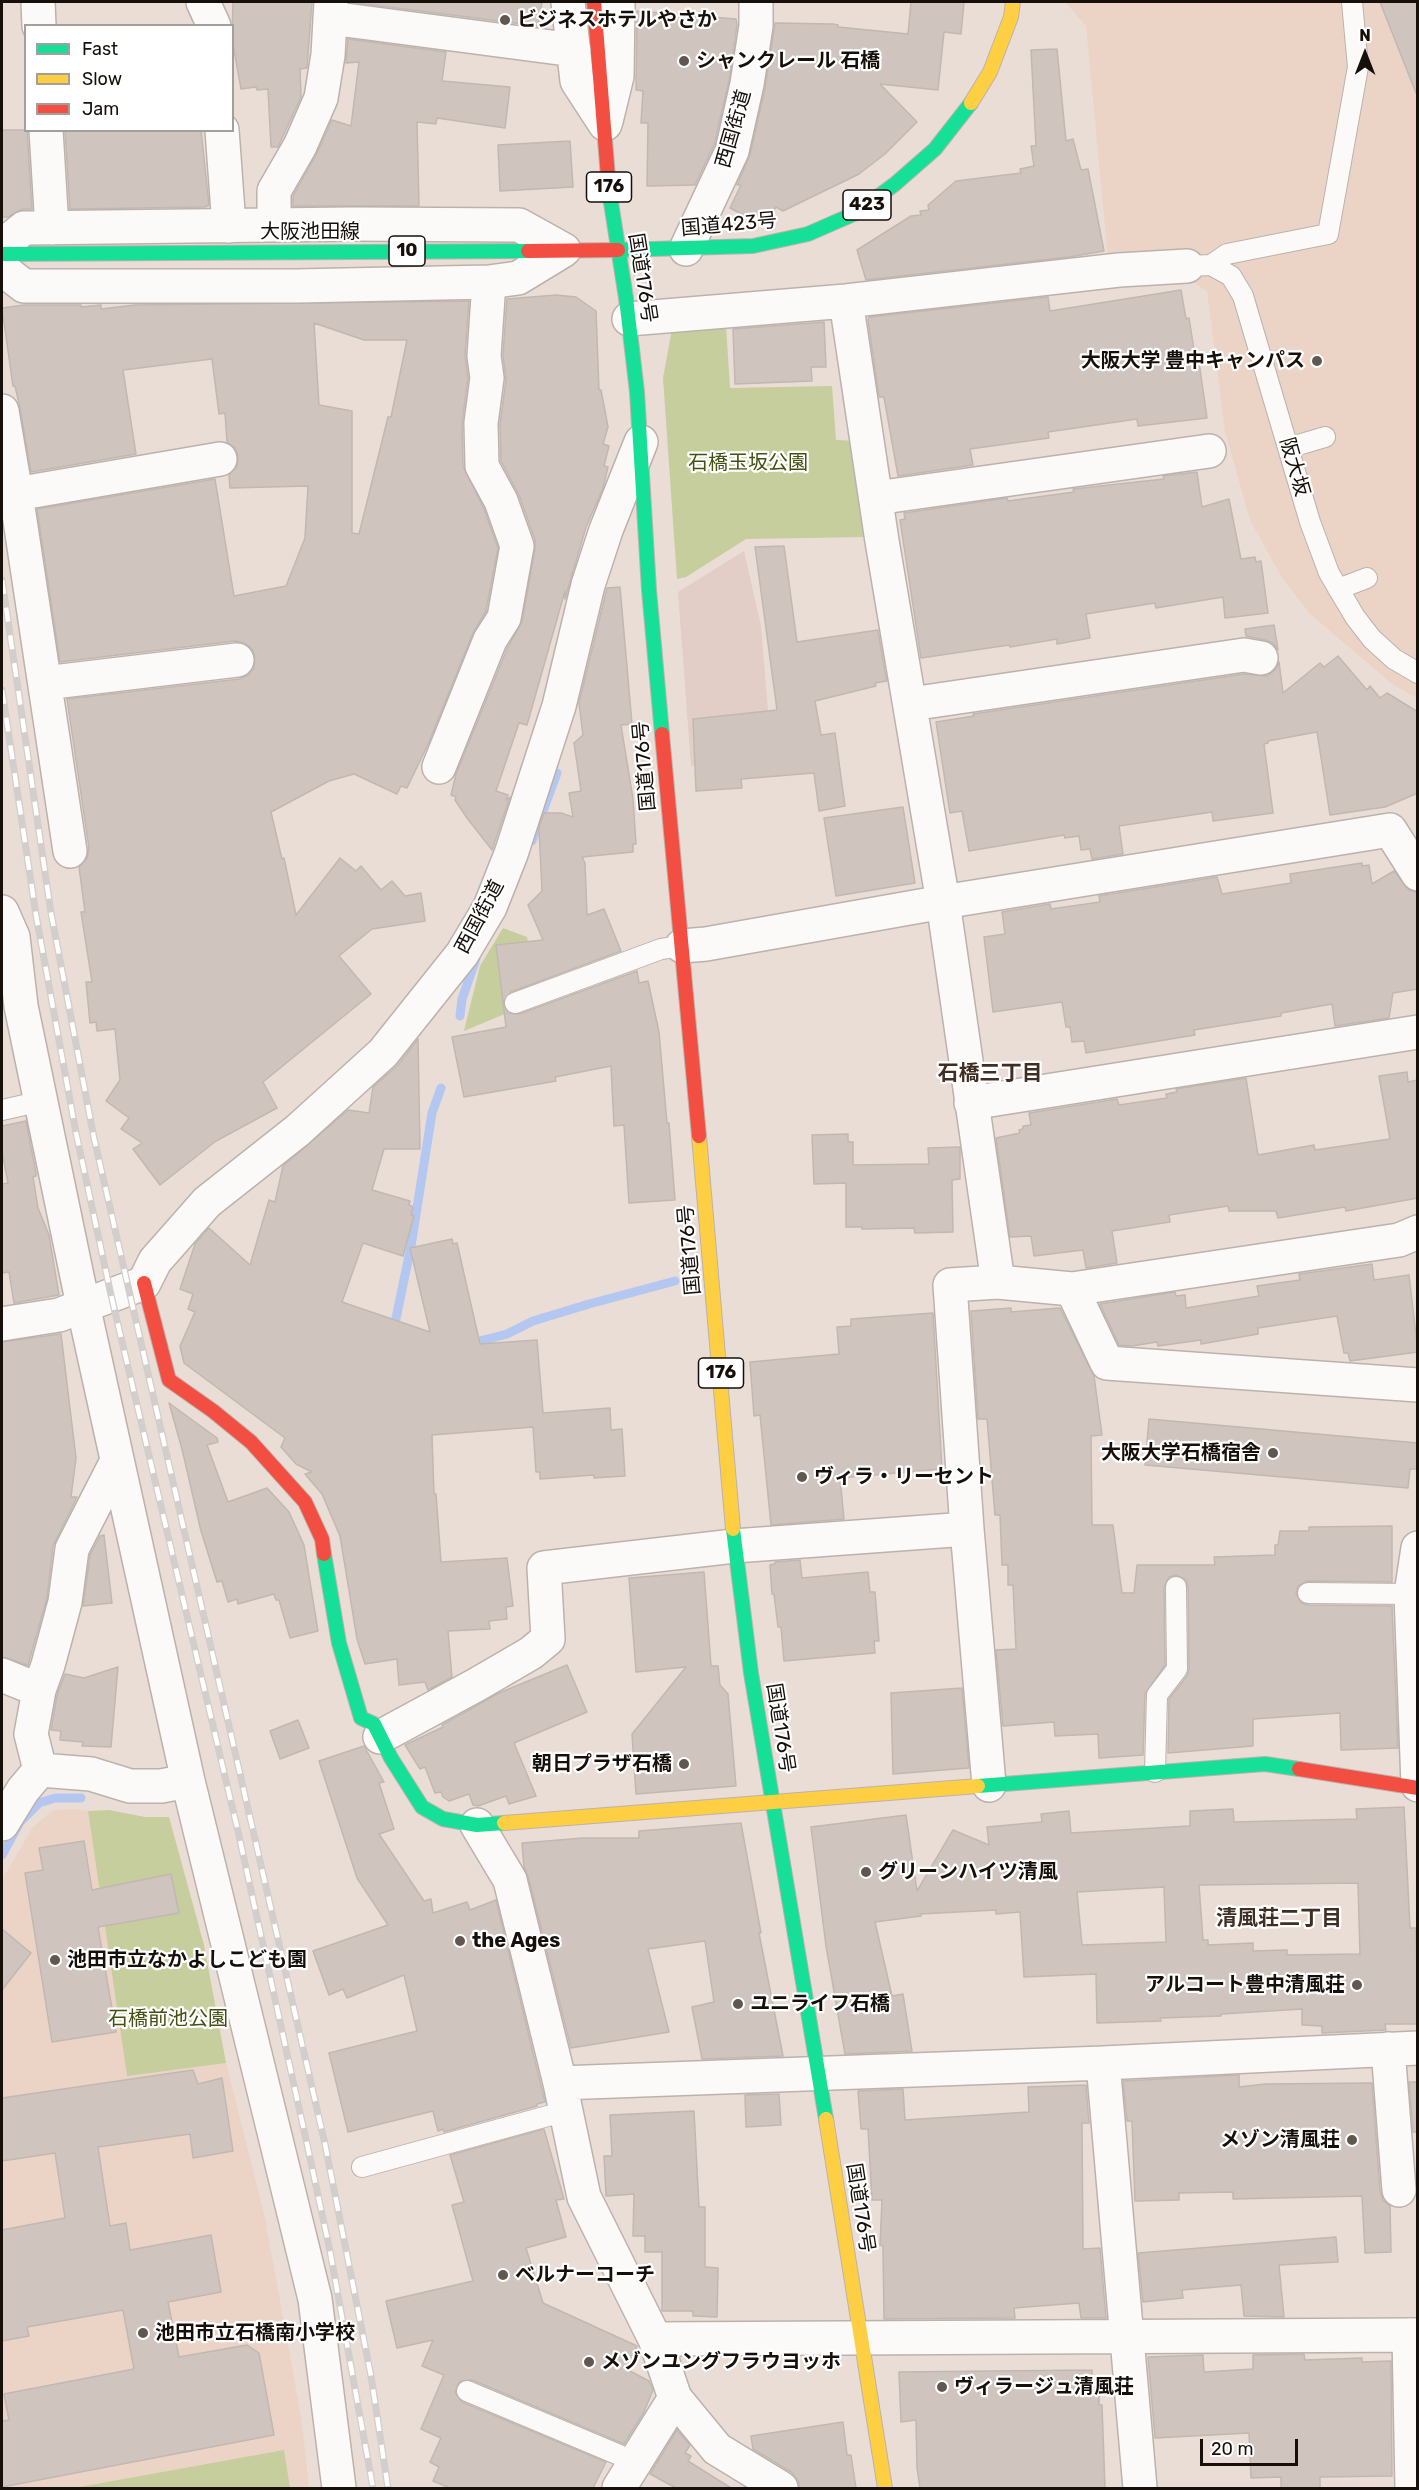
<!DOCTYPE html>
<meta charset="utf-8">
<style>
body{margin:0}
#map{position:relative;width:1419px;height:2490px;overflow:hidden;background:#eaddd5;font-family:Rubik,sans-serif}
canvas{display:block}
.frame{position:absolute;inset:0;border:3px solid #170f0a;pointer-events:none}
.legend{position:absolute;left:24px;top:24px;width:210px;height:108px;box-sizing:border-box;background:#fff;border:2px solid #a29f9d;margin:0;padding:8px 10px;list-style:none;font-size:18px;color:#170f0a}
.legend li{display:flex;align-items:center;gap:12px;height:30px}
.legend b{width:30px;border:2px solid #a29f9d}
.north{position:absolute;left:1335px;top:24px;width:60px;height:60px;-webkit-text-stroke:4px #fff;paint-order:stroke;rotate:0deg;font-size:16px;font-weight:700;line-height:24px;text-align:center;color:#170f0a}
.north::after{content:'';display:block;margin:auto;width:21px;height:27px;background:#170f0a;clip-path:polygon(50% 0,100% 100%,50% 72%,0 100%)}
.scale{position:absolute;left:1200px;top:2439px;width:98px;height:27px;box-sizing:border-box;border:3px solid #170f0a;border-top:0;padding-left:8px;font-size:18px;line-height:21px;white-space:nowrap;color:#170f0a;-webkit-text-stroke:4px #fff;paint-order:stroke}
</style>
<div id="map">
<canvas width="1419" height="2490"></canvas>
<div class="frame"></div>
<ul class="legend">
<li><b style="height:8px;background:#16e098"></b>Fast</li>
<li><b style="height:8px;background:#ffcf43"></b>Slow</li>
<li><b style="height:8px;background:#f24e42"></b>Jam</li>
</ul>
<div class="north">N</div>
<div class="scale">20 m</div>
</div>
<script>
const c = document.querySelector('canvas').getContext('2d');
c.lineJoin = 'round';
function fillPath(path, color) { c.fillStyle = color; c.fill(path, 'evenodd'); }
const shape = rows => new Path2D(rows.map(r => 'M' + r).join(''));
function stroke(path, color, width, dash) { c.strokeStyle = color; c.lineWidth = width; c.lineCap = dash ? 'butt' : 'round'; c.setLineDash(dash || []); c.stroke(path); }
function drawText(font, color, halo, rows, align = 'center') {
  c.font = font + ' Rubik,"Noto Sans JP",sans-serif'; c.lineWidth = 4.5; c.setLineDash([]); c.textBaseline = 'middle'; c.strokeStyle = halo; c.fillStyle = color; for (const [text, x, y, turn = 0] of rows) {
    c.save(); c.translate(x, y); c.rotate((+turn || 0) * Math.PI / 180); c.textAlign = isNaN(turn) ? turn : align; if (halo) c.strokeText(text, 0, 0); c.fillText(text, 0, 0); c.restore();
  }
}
fillPath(shape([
 [744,551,761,626,772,759,691,766,678,592]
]), '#e2cec7');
fillPath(shape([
 [1065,2,1417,2,1417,698,1392,684,1310,614,1282,578,1250,520,1225,431,1207,291,1188,279,1108,259,1086,26],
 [73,1809,88,1811,127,2075,226,2063,265,2218,302,2422,309,2488,2,2488,2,1880,33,1827,53,1810]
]), '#ebd4c6');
fillPath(shape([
 [726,326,730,388,832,386,836,440,856,441,867,537,746,539,686,577,677,579,663,378,672,329],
 [503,928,527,937,538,989,507,993,507,1013,464,1031,480,966],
 [109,1810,145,1817,169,1817,204,1945,226,2063,127,2076,88,1811],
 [284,2450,290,2488,74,2488]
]), '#c5ce9c');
stroke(shape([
 [532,841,557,773],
 [460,1016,462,999,476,959],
 [393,1333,411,1246,432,1113,441,1088],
 [468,1344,507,1334,533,1321,589,1304,675,1281],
 [2,1855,20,1822,39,1803,55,1798,81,1798]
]), '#b4c7f0', 9);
const building = shape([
 [233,2,312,2,307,68,300,69,301,97,278,147,271,147,268,89,257,90,256,87,241,89,232,39,233,2],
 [350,2,349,2,542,2,538,26,350,2],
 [911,2,964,2,961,34,944,32,938,90,880,84,917,122,885,154,859,174,783,211,776,207,773,212,745,216,730,208,741,185,737,185,750,155,765,88,775,23,833,24,838,25,838,27,908,34,911,2],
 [1380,2,1418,2,1418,92,1416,93,1380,2],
 [637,11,736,19,737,25,729,81,714,145,695,185,647,186,648,123,641,123,643,91,636,90,637,11],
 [348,39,446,52,442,81,510,87,505,128,437,118,436,124,417,122,419,206,293,206,293,196,316,155,332,120,351,126,359,62,346,63,348,39],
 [1057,49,1066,141,1073,139,1081,170,1088,169,1104,251,1069,257,866,280,857,250,911,216,921,215,920,211,929,210,928,205,956,181,1021,173,1020,169,1034,166,1031,146,1036,146,1031,50,1057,49],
 [2,130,27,130,32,209,23,209,8,217,2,217,2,130],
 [65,130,201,130,209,205,205,207,70,209,65,130],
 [570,141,573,187,500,191,498,145,570,141],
 [1181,290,1186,319,1189,318,1196,362,1199,362,1207,418,1138,426,1137,419,1048,432,1049,438,970,449,973,465,898,476,884,397,879,397,868,320,869,317,1048,297,1050,311,1181,290],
 [556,295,576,297,596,311,599,390,601,390,608,427,603,444,609,446,604,466,608,467,603,488,586,527,565,599,565,591,527,725,519,723,496,791,508,795,506,800,510,797,492,850,467,818,455,800,456,797,451,795,456,774,507,649,522,622,535,549,535,540,519,495,501,461,500,424,506,380,503,355,507,299,556,295],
 [469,301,465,355,468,378,462,423,463,466,484,509,498,548,486,611,473,633,429,742,407,788,401,786,397,794,354,774,329,781,271,812,282,859,284,858,296,915,340,858,356,871,361,866,381,890,392,881,405,896,421,893,425,921,372,929,339,956,371,994,263,1082,277,1108,216,1141,160,1185,133,1149,142,1143,121,1129,129,1118,106,1101,120,1080,115,1029,97,1031,96,1022,90,1023,86,982,92,982,81,912,85,912,79,867,87,858,89,848,67,699,239,679,248,675,254,668,255,657,252,649,245,643,235,641,60,662,37,509,215,479,234,596,286,586,305,538,308,486,230,488,229,475,237,466,238,456,235,448,227,442,225,413,219,414,212,359,123,370,136,454,31,472,20,408,15,386,13,386,2,308,24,305,81,305,81,307,101,305,101,309,135,305,469,301],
 [314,323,364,340,407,340,391,417,388,417,359,534,352,533,352,411,319,405,314,323],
 [824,322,826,367,811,367,812,381,735,384,733,329,824,322],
 [1197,472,1202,507,1229,499,1241,559,1255,557,1256,562,1261,561,1268,613,1225,618,1223,597,1156,608,1155,603,1086,614,1090,638,1057,644,1057,639,1010,647,1009,645,921,658,900,520,905,519,904,513,1007,498,1008,501,1074,492,1073,489,1164,479,1163,476,1197,472],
 [784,546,797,642,878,630,886,678,887,681,875,683,876,686,815,701,821,735,835,733,845,806,819,811,814,773,741,779,742,788,696,791,693,719,777,710,755,547,784,546],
 [620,587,632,724,621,725,633,799,636,844,633,844,633,852,582,857,585,863,587,915,604,909,621,951,511,992,503,1002,508,1013,519,1014,637,971,639,983,648,981,659,1032,667,1123,669,1123,675,1200,629,1203,624,1125,614,1126,611,1066,555,1077,556,1081,464,1097,452,1037,506,1027,496,945,543,940,528,905,542,891,539,828,544,813,561,813,573,817,569,793,581,791,574,743,583,735,579,703,607,588,620,587],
 [1274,625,1278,650,1273,643,1265,640,1246,636,1245,629,1274,625],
 [1338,656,1367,690,1370,686,1380,698,1387,693,1418,712,1418,793,1385,807,1330,815,1317,732,1268,741,1268,743,1264,744,1273,813,1213,821,1212,812,1119,826,1123,854,1092,859,1090,849,1081,850,1079,836,1065,838,1064,835,969,851,962,811,950,813,936,722,974,716,973,714,1244,674,1267,676,1275,670,1279,662,1283,693,1320,663,1324,667,1338,656],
 [903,807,915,883,836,896,824,818,903,807],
 [1362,863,1362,866,1369,865,1372,884,1394,871,1409,890,1418,893,1418,989,1393,993,1389,1018,1335,1026,1332,1004,1281,1013,1281,1016,1194,1030,1195,1035,1086,1053,1084,1041,1072,1042,1070,1027,1066,1027,1062,1002,993,1012,984,937,1005,934,1002,912,1050,904,1051,909,1100,902,1099,896,1217,877,1222,894,1291,883,1290,874,1362,863],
 [418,1039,420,1149,384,1149,372,1190,410,1201,409,1205,413,1207,411,1215,414,1216,403,1256,363,1243,342,1302,430,1332,410,1248,452,1239,453,1244,457,1243,480,1344,537,1340,543,1413,610,1408,611,1430,622,1429,625,1476,594,1478,594,1475,540,1479,540,1472,536,1472,533,1427,432,1435,434,1494,436,1494,441,1562,507,1558,513,1606,506,1607,507,1619,489,1621,490,1629,448,1631,452,1677,428,1690,425,1682,399,1685,397,1659,365,1664,357,1639,340,1536,322,1494,305,1474,312,1472,296,1464,281,1447,285,1438,184,1363,180,1346,195,1312,188,1309,193,1294,180,1289,195,1244,209,1228,250,1265,269,1200,275,1202,283,1166,348,1110,369,1113,373,1087,398,1065,418,1039],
 [1407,1072,1408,1082,1418,1080,1418,1198,1346,1211,1345,1207,1278,1218,1276,1211,1229,1211,1228,1206,1169,1215,1170,1222,1112,1231,1117,1263,1086,1268,1083,1250,1034,1256,1031,1236,1010,1237,996,1138,1020,1133,1019,1130,1023,1129,1023,1126,1031,1125,1029,1113,1117,1099,1119,1105,1167,1098,1166,1094,1177,1092,1176,1089,1246,1078,1258,1155,1314,1145,1315,1150,1390,1139,1379,1076,1407,1072],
 [26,1121,36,1173,36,1176,33,1177,38,1208,49,1235,59,1295,14,1303,9,1272,2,1273,2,1184,8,1183,2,1151,2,1126,26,1121],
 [848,1134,848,1142,853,1142,853,1165,929,1164,928,1148,960,1147,960,1179,952,1180,953,1232,915,1233,914,1228,862,1229,862,1227,846,1227,846,1183,814,1184,812,1135,848,1134],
 [1372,1264,1374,1280,1409,1275,1418,1352,1350,1361,1348,1353,1344,1353,1337,1316,1258,1328,1258,1334,1201,1344,1201,1340,1158,1346,1157,1342,1132,1346,1119,1345,1100,1304,1175,1292,1176,1296,1185,1295,1186,1308,1259,1296,1257,1286,1300,1280,1299,1274,1372,1264],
 [1011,1308,1011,1312,1060,1308,1094,1376,1102,1435,1091,1436,1092,1525,1113,1525,1122,1593,1134,1593,1137,1565,1215,1565,1214,1557,1275,1555,1275,1545,1278,1545,1280,1531,1309,1531,1309,1527,1392,1526,1392,1582,1308,1581,1298,1586,1296,1593,1301,1603,1308,1605,1392,1606,1398,1748,1341,1750,1340,1713,1253,1719,1253,1746,1168,1753,1169,1699,1187,1676,1189,1669,1188,1587,1186,1580,1176,1575,1169,1577,1164,1587,1165,1665,1145,1694,1143,1755,1099,1758,1098,1734,1055,1736,1054,1722,1003,1726,996,1650,1016,1649,1013,1585,1008,1585,1008,1565,1002,1565,1000,1515,995,1515,987,1419,978,1419,971,1311,1011,1308],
 [933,1313,942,1469,840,1478,844,1519,771,1525,760,1415,754,1416,750,1362,839,1354,837,1327,851,1326,851,1319,933,1313],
 [61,1334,76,1458,71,1497,77,1497,53,1546,47,1598,28,1665,2,1657,2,1342,61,1334],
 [169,1403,217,1438,218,1442,207,1445,228,1502,267,1488,289,1512,304,1545,318,1631,290,1638,279,1600,276,1600,274,1594,238,1604,237,1599,228,1602,222,1581,217,1582,201,1531,182,1449,169,1403],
 [1149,1419,1418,1443,1418,1469,1410,1469,1408,1488,1145,1465,1149,1419],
 [104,1535,112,1603,83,1606,90,1555,100,1536,104,1535],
 [800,1560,802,1578,868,1572,870,1592,875,1592,879,1641,874,1641,875,1653,784,1661,781,1627,778,1627,774,1594,772,1594,770,1565,775,1564,775,1562,800,1560],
 [704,1572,711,1666,718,1666,720,1685,728,1694,736,1786,636,1794,632,1734,686,1667,636,1672,629,1578,704,1572],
 [567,1665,587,1712,514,1743,536,1796,509,1804,506,1796,478,1806,473,1805,469,1794,449,1801,443,1797,441,1792,435,1793,425,1767,420,1769,405,1745,443,1727,442,1725,499,1693,567,1665],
 [118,1667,111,1747,82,1746,83,1742,60,1740,61,1731,51,1730,57,1695,65,1674,84,1678,118,1667],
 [962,1688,969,1768,893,1774,891,1693,962,1688],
 [298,1720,309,1748,280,1759,270,1731,298,1720],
 [364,1746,384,1782,379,1783,394,1829,379,1834,424,1901,431,1899,433,1913,467,1902,470,1910,496,1900,545,2102,537,2104,537,2106,444,2132,443,2129,438,2131,433,2111,348,2132,329,2053,417,2031,404,1975,347,1998,343,1989,329,1995,313,1951,388,1925,357,1878,319,1761,364,1746],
 [1404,1807,1410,1928,1416,1928,1418,2024,1385,2024,1386,2030,1322,2033,1322,2026,1302,2025,1302,2009,1221,2014,1221,2016,1160,2018,1161,2021,1097,2023,1096,1974,1024,1977,1020,1912,996,1914,996,1910,920,1914,921,1916,875,1922,892,1996,903,1994,912,2051,845,2054,826,1946,811,1827,906,1815,917,1891,953,1830,989,1845,987,1827,1042,1822,1041,1814,1069,1811,1071,1833,1190,1826,1190,1811,1233,1809,1234,1822,1357,1819,1356,1809,1404,1807],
 [1358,1883,1360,1954,1287,1955,1287,1950,1253,1951,1253,1943,1208,1945,1208,1940,1203,1940,1199,1885,1358,1883],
 [1164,1887,1166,1942,1082,1945,1077,1892,1164,1887],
 [741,1823,761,1933,759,1933,783,2056,702,2059,692,2007,714,2002,705,1941,648,1949,669,2032,571,2048,528,1876,524,1867,522,1843,583,1838,639,1838,639,1831,741,1823],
 [84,1841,92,1890,171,1874,179,1913,98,1927,116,2032,52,2042,25,1873,43,1870,39,1848,84,1841],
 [2,1929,31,1953,2,1990,2,1929],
 [193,2070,198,2084,222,2078,233,2151,193,2158,190,2134,98,2147,110,2226,126,2223,130,2250,211,2235,221,2292,168,2302,179,2357,247,2345,259,2353,274,2435,2,2487,2,2421,9,2420,4,2394,134,2369,123,2310,27,2327,29,2336,2,2341,2,2230,65,2218,55,2153,2,2161,2,2098,193,2070],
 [1239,2075,1239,2087,1265,2084,1372,2083,1380,2191,1383,2200,1390,2206,1391,2252,1365,2253,1362,2196,1233,2199,1233,2192,1179,2193,1179,2200,1135,2201,1132,2121,1127,2121,1123,2081,1239,2075],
 [1409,2082,1418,2082,1418,2132,1413,2132,1409,2082],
 [1086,2085,1089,2123,1082,2123,1083,2249,1100,2248,1106,2318,1081,2318,1079,2303,1014,2308,1015,2318,884,2319,883,2246,880,2245,882,2200,872,2200,868,2129,861,2129,858,2091,903,2089,905,2120,1029,2112,1028,2087,1086,2085],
 [779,2094,781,2125,746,2127,745,2095,779,2094],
 [694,2111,699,2207,705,2207,705,2267,718,2268,717,2317,693,2316,693,2311,662,2311,662,2252,645,2252,645,2236,633,2236,634,2194,606,2196,604,2156,612,2156,610,2115,694,2111],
 [544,2129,564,2199,556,2200,566,2237,526,2248,543,2303,637,2346,628,2370,649,2381,653,2390,644,2412,624,2444,472,2380,460,2381,455,2392,462,2402,606,2462,593,2488,450,2488,433,2481,439,2467,430,2462,441,2438,421,2429,444,2375,422,2366,433,2340,397,2348,386,2301,473,2281,452,2205,464,2202,450,2155,544,2129],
 [1336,2237,1338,2262,1279,2265,1284,2317,1244,2316,1241,2285,1182,2290,1183,2298,1143,2302,1138,2253,1336,2237],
 [1304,2354,1305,2360,1362,2358,1362,2362,1391,2361,1392,2476,1320,2477,1320,2488,1281,2488,1281,2477,1251,2478,1249,2433,1155,2438,1148,2357,1203,2355,1204,2372,1253,2369,1253,2355,1304,2354],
 [1092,2370,1093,2388,1099,2388,1099,2405,1102,2405,1105,2488,920,2488,917,2468,916,2420,901,2422,899,2372,1092,2370],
 [843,2422,847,2455,851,2455,856,2488,800,2488,798,2480,791,2472,753,2449,751,2436,843,2422],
 [677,2430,690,2445,685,2453,691,2456,688,2461,731,2488,676,2488,650,2474,677,2430]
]);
fillPath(building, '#cfc5be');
stroke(building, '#c1b8b1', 1.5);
const lane = shape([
 [1211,265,1227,254,1328,234,1358,67,1352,2],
 [1187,266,1211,265,1231,276,1243,296,1310,522,1329,573,1355,617,1372,639,1394,659,1418,673],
 [1288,448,1325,437],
 [1338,589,1367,578],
 [515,1003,661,949,682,946],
 [2,1110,42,1101],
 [1308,1593,1411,1594],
 [1155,1772,1157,1695,1177,1669,1176,1587],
 [362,2167,566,2111],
 [467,2391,636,2462]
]);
const street = shape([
 [38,2,39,26],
 [203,2,214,26],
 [568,2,577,81,605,124],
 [330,18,574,50],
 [606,121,617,76,618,2],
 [46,130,52,228],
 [222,130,229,226],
 [274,225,274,191,300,146,321,98,328,55,331,2],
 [2,246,24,228,353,224,519,225,564,250,518,278,489,282,297,286,24,286,2,269],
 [686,249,732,151,747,84,756,26,756,2],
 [846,301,882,541,943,902,998,1282],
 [629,319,846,301,1119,270,1187,266],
 [2,411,16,494,70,851],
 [16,494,220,459],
 [876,498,1209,451],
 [45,683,237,660],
 [911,704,1244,655,1261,658],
 [439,767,490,640,504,618,517,546,501,501,482,466,481,423,487,378,484,356,489,282],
 [2,912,13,937,21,1006,83,1305,188,1781,315,2299,339,2488],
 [682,946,706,944,943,902,1390,830,1418,874],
 [971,1103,1418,1032],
 [1072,1289,1107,1363,1418,1385],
 [2,1324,59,1315,144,1283,155,1261,207,1202,297,1131,383,1053,462,954,490,907,511,854,559,706,588,585,606,530,641,442],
 [967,1529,989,1785],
 [1418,1548,1411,1594,1418,1785],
 [2,1675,39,1690],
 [380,1737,476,1685,531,1653,548,1639,544,1568,734,1546,967,1529,950,1285,998,1282,1072,1289,1399,1240,1418,1232],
 [40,1770,31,1734,39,1690,48,1665,65,1602,72,1549,117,1461],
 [2,1824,23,1790,40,1770,91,1774,130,1786,161,1786,188,1781],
 [477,1825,510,1880,560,2083,584,2197,655,2339,675,2398,717,2449,781,2488],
 [1388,2049,1399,2190],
 [1103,2063,1140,2488],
 [560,2083,1103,2063,1418,2048],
 [1409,2335,1412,2488],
 [655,2339,1418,2335],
 [619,2488,675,2398]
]);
const fast = shape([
 [609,190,626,298,637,392,649,590,662,734],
 [618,250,753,246,808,234,856,213,895,184,935,149,971,103],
 [2,254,528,251],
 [733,1529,751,1673,826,2119],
 [324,1554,339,1643,361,1718,374,1724,391,1758,422,1807,443,1819,477,1825,504,1823],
 [978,1786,1265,1764,1299,1769]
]);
const slow = shape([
 [971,103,990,72,1011,17,1013,2],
 [699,1136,733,1529],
 [504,1823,978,1786],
 [826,2119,885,2488]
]);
const jam = shape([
 [594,2,609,190],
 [528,251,618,250],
 [662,734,699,1136],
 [144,1283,169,1380,213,1411,251,1442,305,1502,322,1539,324,1554],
 [1299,1769,1418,1788]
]);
stroke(lane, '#bcb2ac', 22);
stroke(street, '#bcb2ac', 36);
stroke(fast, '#bcb2ac', 16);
stroke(slow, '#bcb2ac', 16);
stroke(jam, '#bcb2ac', 16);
stroke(lane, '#fcfaf9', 20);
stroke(street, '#fcfaf9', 33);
stroke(fast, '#16e098', 14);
stroke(slow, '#ffcf43', 14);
stroke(jam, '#f24e42', 14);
const rail = shape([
 [2,580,51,913,94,1138,325,2144,371,2376,388,2488],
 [2,690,36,915,76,1133,111,1295,237,1827,307,2144,330,2251,373,2488]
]);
stroke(rail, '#d1cecc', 7);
stroke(rail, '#fff', 4.5, [14]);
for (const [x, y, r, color] of [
 [505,20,6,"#615751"],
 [684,61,6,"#615751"],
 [1317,361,6,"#615751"],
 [1273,1453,6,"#615751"],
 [802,1477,6,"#615751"],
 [684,1764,6,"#615751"],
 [866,1872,6,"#615751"],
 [460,1941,6,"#615751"],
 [55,1960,6,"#615751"],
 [1357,1985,6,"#615751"],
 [738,2004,6,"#615751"],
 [1352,2140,6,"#615751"],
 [503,2275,6,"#615751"],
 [143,2333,6,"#615751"],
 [589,2362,6,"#615751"],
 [942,2387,6,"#615751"]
]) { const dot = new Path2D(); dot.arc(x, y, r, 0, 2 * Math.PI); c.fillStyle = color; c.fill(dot); stroke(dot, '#fff', 2); }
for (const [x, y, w] of [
 [609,187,45],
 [867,205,48],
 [407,251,36],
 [721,1373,45]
]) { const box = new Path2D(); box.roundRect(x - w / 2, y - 15, w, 30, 4.5); c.fillStyle = '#fff'; c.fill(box); stroke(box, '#170f0a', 1.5); }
drawText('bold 18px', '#170f0a', null, [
 ["176",609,187],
 ["423",867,205],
 ["10",407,251],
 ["176",721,1373]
]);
drawText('bold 20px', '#170f0a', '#fff', [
 ["ビジネスホテルやさか",517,20],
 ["シャンクレール 石橋",696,61],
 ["大阪大学 豊中キャンパス",1305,361,"right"],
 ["大阪大学石橋宿舎",1261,1453,"right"],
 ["ヴィラ・リーセント",814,1477],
 ["朝日プラザ石橋",672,1764,"right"],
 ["グリーンハイツ清風",878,1872],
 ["the Ages",472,1941],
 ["池田市立なかよしこども園",67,1960],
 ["アルコート豊中清風荘",1345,1985,"right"],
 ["ユニライフ石橋",750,2004],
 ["メゾン清風荘",1340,2140,"right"],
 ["ベルナーコーチ",515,2275],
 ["池田市立石橋南小学校",155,2333],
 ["メゾンユングフラウヨッホ",601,2362],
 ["ヴィラージュ清風荘",954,2387]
], 'left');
drawText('20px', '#170f0a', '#fff', [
 ["西国街道",734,129,-74],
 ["国道423号",729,225,-5],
 ["大阪池田線",310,232],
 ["国道176号",642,278,81],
 ["阪大坂",1294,467,74],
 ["国道176号",645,766,-95],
 ["西国街道",480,917,-62],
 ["国道176号",690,1250,-95],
 ["国道176号",780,1728,81],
 ["国道176号",860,2208,81]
]);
drawText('20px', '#415212', '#fff', [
 ["石橋玉坂公園",748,463],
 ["石橋前池公園",168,2019]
]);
drawText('bold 21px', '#3f2e21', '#fff', [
 ["石橋三丁目",990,1074],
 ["清風荘二丁目",1279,1919]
]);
</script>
